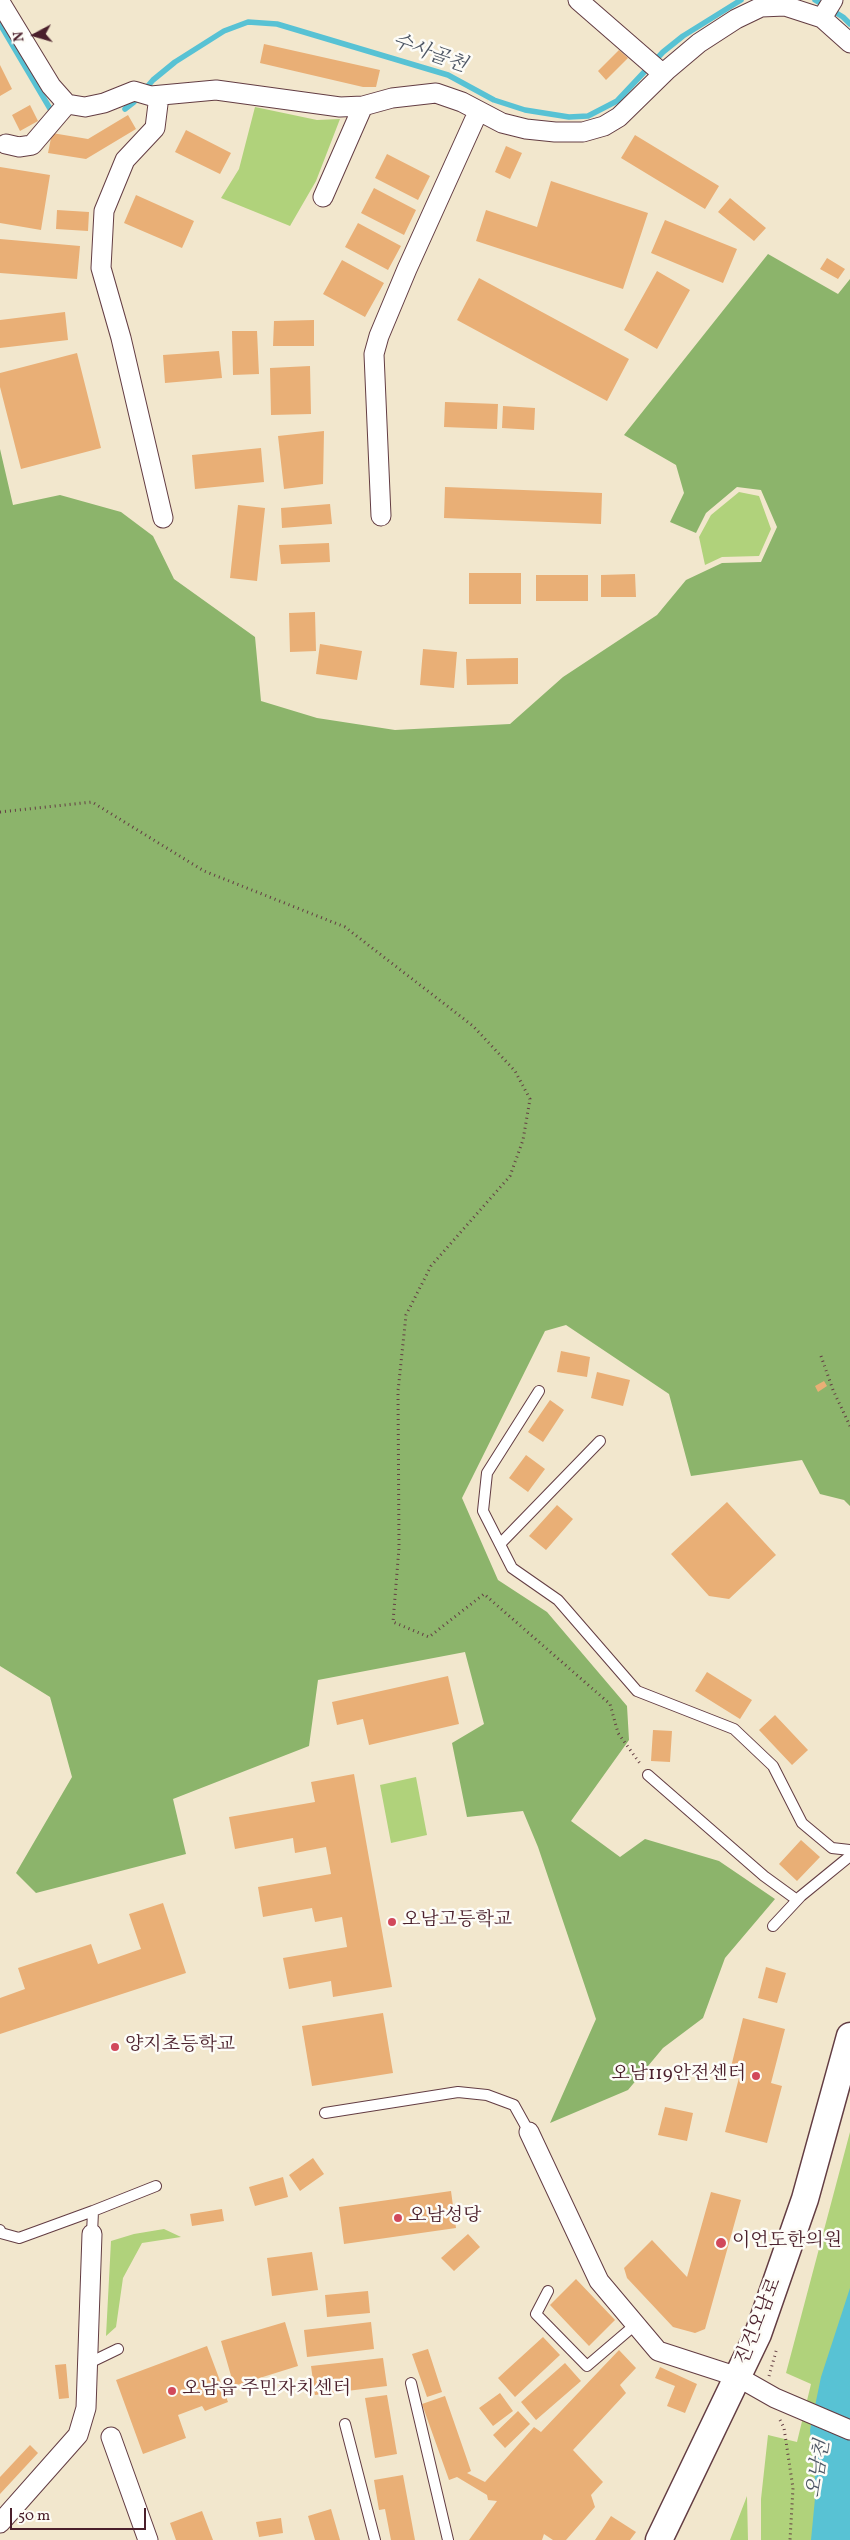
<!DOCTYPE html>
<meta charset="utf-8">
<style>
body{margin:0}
#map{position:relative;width:850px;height:2540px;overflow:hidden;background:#f2e7cd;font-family:Vollkorn,serif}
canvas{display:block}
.north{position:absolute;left:10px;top:10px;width:50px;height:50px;-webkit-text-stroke:4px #fdfcf7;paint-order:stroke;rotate:264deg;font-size:14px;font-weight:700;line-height:20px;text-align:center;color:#4a1f2b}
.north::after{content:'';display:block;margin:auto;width:18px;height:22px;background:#4a1f2b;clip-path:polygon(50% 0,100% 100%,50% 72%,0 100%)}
.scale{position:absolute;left:10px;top:2508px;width:136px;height:22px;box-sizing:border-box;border:2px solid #4a1f2b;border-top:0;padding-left:6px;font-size:15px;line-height:18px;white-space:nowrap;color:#4a1f2b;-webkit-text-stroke:4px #fdfcf7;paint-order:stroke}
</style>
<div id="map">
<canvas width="850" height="2540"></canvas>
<div class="north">N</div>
<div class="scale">50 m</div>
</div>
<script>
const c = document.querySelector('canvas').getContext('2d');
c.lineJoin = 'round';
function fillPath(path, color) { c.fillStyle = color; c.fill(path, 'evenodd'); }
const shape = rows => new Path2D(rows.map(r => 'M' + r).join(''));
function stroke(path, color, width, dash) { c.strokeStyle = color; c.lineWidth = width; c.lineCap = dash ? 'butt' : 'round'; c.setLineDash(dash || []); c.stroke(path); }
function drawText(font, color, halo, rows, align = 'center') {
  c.font = font + ' Vollkorn,"Noto Serif KR",serif'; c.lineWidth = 5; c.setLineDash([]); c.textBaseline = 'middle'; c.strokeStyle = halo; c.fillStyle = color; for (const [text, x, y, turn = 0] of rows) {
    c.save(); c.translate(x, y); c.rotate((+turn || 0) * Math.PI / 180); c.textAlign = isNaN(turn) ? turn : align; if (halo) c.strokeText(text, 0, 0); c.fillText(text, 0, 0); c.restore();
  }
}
fillPath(shape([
 [255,107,317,120,340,119,316,181,290,226,221,198,239,169],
 [739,492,759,496,771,529,759,556,722,557,705,565,699,537,711,515],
 [416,1777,427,1835,391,1843,380,1785],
 [850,2132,850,2540,761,2540,761,2499,768,2435,797,2442,811,2384,786,2373],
 [164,2229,181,2237,142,2243,123,2278,116,2327,106,2336,111,2241,134,2234],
 [747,2496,748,2540,730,2540]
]), '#b0d27b');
fillPath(shape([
 [768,254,838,294,850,279,850,1506,844,1500,820,1494,802,1460,691,1476,669,1394,566,1325,545,1331,462,1498,498,1580,547,1612,627,1706,629,1740,571,1821,620,1857,645,1839,719,1861,775,1899,725,1958,703,2018,663,2048,628,2090,550,2123,596,2019,538,1847,523,1811,467,1817,452,1743,484,1724,465,1652,318,1680,309,1746,173,1799,186,1854,36,1893,16,1873,72,1777,50,1697,0,1666,0,449,13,505,60,495,121,512,153,536,174,579,255,637,261,701,317,718,395,730,510,724,563,677,657,615,686,580,722,563,761,562,777,527,761,490,737,487,706,513,696,533,670,522,684,493,676,465,624,435]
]), '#8cb46b');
fillPath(shape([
 [850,2288,850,2540,811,2540,816,2488,810,2430,821,2377]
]), '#58c2d4');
stroke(shape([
 [815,0,843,17,850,24],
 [0,24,52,112],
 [125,109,134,102,153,80,175,62,224,31,248,22,277,24,448,75,494,100,525,110,569,117,588,116,617,101,663,52,683,36,741,0]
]), '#58c2d4', 5.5);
fillPath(shape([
 [264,44,380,70,376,87,363,87,260,63],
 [619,50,628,58,606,80,598,71],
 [0,65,12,89,0,96],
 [30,105,38,121,20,131,12,115],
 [128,115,136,129,86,159,48,153,52,133,88,139],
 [186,130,231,153,220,174,175,152],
 [635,135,719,186,705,209,621,158],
 [506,146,522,153,510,179,495,172],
 [387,154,430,176,418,200,375,178],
 [0,167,50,175,41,230,0,223],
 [551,181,648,213,623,289,476,241,486,210,537,227],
 [374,188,416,210,404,235,361,213],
 [136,195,194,221,182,248,124,223],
 [730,198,766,228,754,241,718,212],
 [57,210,89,212,88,231,56,229],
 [665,220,737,249,723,283,651,253],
 [358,223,401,246,388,270,345,247],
 [0,239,80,246,77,279,0,273],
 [827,258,845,269,838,279,820,269],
 [342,260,384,283,365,317,323,294],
 [657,271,690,290,657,349,624,330],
 [479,278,629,359,607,401,457,320],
 [65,312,68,340,0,348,0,320],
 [314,320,314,346,273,346,274,321],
 [232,331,257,331,259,374,233,375],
 [219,351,222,378,165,383,163,355],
 [77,353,101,448,21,469,0,387,0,373],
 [310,366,311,414,271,415,270,368],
 [445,402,498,404,497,429,444,427],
 [503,406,535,408,534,430,502,428],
 [324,431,323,484,284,489,278,436],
 [261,448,264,482,195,489,192,455],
 [445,487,602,493,601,524,444,518],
 [330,504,332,524,282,528,281,508],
 [238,505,265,508,257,581,230,578],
 [329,543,330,562,281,564,279,545],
 [469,573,521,573,521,604,469,604],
 [635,574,636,597,601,597,601,575],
 [536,575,588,575,588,601,536,601],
 [315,612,316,651,290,652,289,613],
 [320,644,362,651,357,680,316,674],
 [423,649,457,652,454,688,420,685],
 [518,658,518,684,467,685,466,659],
 [561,1351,590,1357,587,1377,557,1372],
 [597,1372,630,1380,623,1406,591,1398],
 [824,1381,827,1386,818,1392,815,1386],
 [550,1400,564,1410,543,1442,528,1432],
 [526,1455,545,1469,528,1492,509,1478],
 [727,1502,776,1555,729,1599,709,1596,671,1554],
 [557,1505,573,1519,546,1550,529,1536],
 [707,1672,752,1700,740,1719,695,1691],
 [448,1676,459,1724,369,1745,363,1719,337,1725,332,1702],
 [775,1715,808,1750,792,1765,759,1730],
 [653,1730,672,1731,670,1762,651,1761],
 [354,1774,392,1987,333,1997,331,1981,289,1989,283,1958,347,1947,342,1917,315,1922,312,1908,263,1917,258,1887,331,1874,326,1847,295,1853,293,1838,235,1849,229,1817,315,1802,311,1782],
 [801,1840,820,1857,797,1881,779,1864],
 [163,1903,186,1973,0,2034,0,1998,25,1989,18,1968,91,1944,98,1964,141,1949,129,1914],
 [766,1967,786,1973,777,2003,758,1998],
 [383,2013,393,2073,312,2086,302,2026],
 [743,2018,785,2029,771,2083,782,2086,767,2143,725,2132,741,2070,731,2067],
 [665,2107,693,2113,687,2141,658,2135],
 [313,2158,324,2174,300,2191,289,2175],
 [283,2177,288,2197,255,2206,249,2187],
 [451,2191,456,2228,344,2244,339,2207],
 [711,2192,741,2200,705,2329,695,2333,673,2327,627,2278,624,2268,652,2240,687,2277],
 [222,2209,224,2221,192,2226,190,2214],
 [468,2234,480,2247,454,2271,441,2258],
 [312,2252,318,2290,272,2296,267,2258],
 [576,2279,615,2320,589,2346,550,2305],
 [368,2291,370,2313,327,2317,325,2295],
 [285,2322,298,2366,234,2386,221,2341],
 [371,2322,374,2349,307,2357,304,2330],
 [543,2337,560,2355,515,2397,498,2378],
 [207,2346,228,2402,205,2411,202,2406,178,2415,186,2438,143,2454,116,2380],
 [428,2349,442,2392,427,2397,412,2354],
 [619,2350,636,2368,620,2385,626,2393,573,2450,603,2482,591,2495,595,2507,566,2540,553,2540,544,2534,542,2540,469,2540,497,2501,488,2500,487,2495,457,2477,449,2480,422,2404,445,2396,471,2471,467,2473,485,2482,534,2427,541,2432],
 [383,2358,387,2386,315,2395,311,2366],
 [565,2363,581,2381,536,2420,521,2402],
 [66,2364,69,2398,59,2399,55,2365],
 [660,2367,697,2384,685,2413,667,2406,675,2386,655,2378],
 [500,2393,513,2411,493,2426,479,2408],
 [387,2395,397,2454,375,2458,365,2398],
 [518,2411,530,2424,505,2448,493,2435],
 [30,2445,38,2453,0,2494,0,2477],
 [403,2475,415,2540,391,2540,385,2509,379,2510,374,2480],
 [331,2509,340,2540,315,2540,308,2516],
 [202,2511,213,2540,176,2540,170,2523],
 [611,2516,636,2532,630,2540,595,2540],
 [281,2518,283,2533,259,2537,256,2522]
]), '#e9af76');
const service = shape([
 [539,1391,487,1473,483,1511,512,1568,558,1600,637,1691,734,1729,773,1766,802,1823,832,1848,850,1850],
 [500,1544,600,1441],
 [648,1775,764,1876,797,1900],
 [773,1926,801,1896,850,1856],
 [325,2113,458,2092,487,2095,514,2105,529,2132],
 [93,2211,156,2186],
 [0,2230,1,2233,19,2238,93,2211,92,2234],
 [548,2291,536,2314,587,2366,635,2325],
 [87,2364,118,2349],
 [411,2383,448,2540],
 [345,2424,375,2540]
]);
const minor = shape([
 [578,0,663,74],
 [0,2,51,86,67,104,85,107,104,103,134,91,151,96,216,90,340,107,363,106,392,98,436,93,462,102,502,123,526,129,555,132,583,132,604,126,619,117,667,70,699,43,736,19,761,7,785,6,822,18,850,43],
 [822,18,833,0],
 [159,96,155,128,125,160,104,211,101,268,121,338,163,518],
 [6,144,19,147,32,145,67,104],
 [323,197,363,106],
 [381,516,374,354,379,336,407,269,478,112],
 [529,2132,599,2281,658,2351,738,2377,775,2398,850,2430],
 [111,2437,148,2540],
 [0,2523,78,2435,86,2408,92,2234]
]);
const secondary = shape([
 [659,2540,758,2334,805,2199,850,2036]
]);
stroke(service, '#633d43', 12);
stroke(minor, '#633d43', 21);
stroke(secondary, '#633d43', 29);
stroke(shape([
 [0,812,92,802,204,871,345,927,473,1026,515,1071,530,1099,523,1140,510,1176,431,1266,406,1315,398,1391,399,1548,393,1622,429,1637,484,1594,610,1704,618,1733,641,1765],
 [821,1356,833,1390,850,1426],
 [769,2376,777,2348],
 [780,2420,784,2428,793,2488,790,2540]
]), '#633d43', 3, [1, 4]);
stroke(service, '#fff', 10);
stroke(minor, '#fff', 19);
stroke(secondary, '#fff', 26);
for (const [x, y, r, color] of [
 [392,1922,5,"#d1495b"],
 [115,2047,5,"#d1495b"],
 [756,2076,5,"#d1495b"],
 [398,2218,5,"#d1495b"],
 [721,2243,6,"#d1495b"],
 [172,2391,5,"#d1495b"]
]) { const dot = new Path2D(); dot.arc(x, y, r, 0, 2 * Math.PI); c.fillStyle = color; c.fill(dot); stroke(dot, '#fdfcf7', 2); }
drawText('19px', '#4a1f2b', '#fdfcf7', [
 ["오남고등학교",402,1922],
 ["양지초등학교",125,2047],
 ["오남119안전센터",746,2076,"right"],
 ["오남성당",408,2218],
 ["이언도한의원",732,2243],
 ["오남읍 주민자치센터",182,2391]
], 'left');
drawText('19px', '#4a1f2b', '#fdfcf7', [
 ["진건오남로",760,2322,-68]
]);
drawText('italic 20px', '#4f5866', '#fdfcf7', [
 ["수사골천",429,55,20],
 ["오남천",820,2469,-80]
]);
</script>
